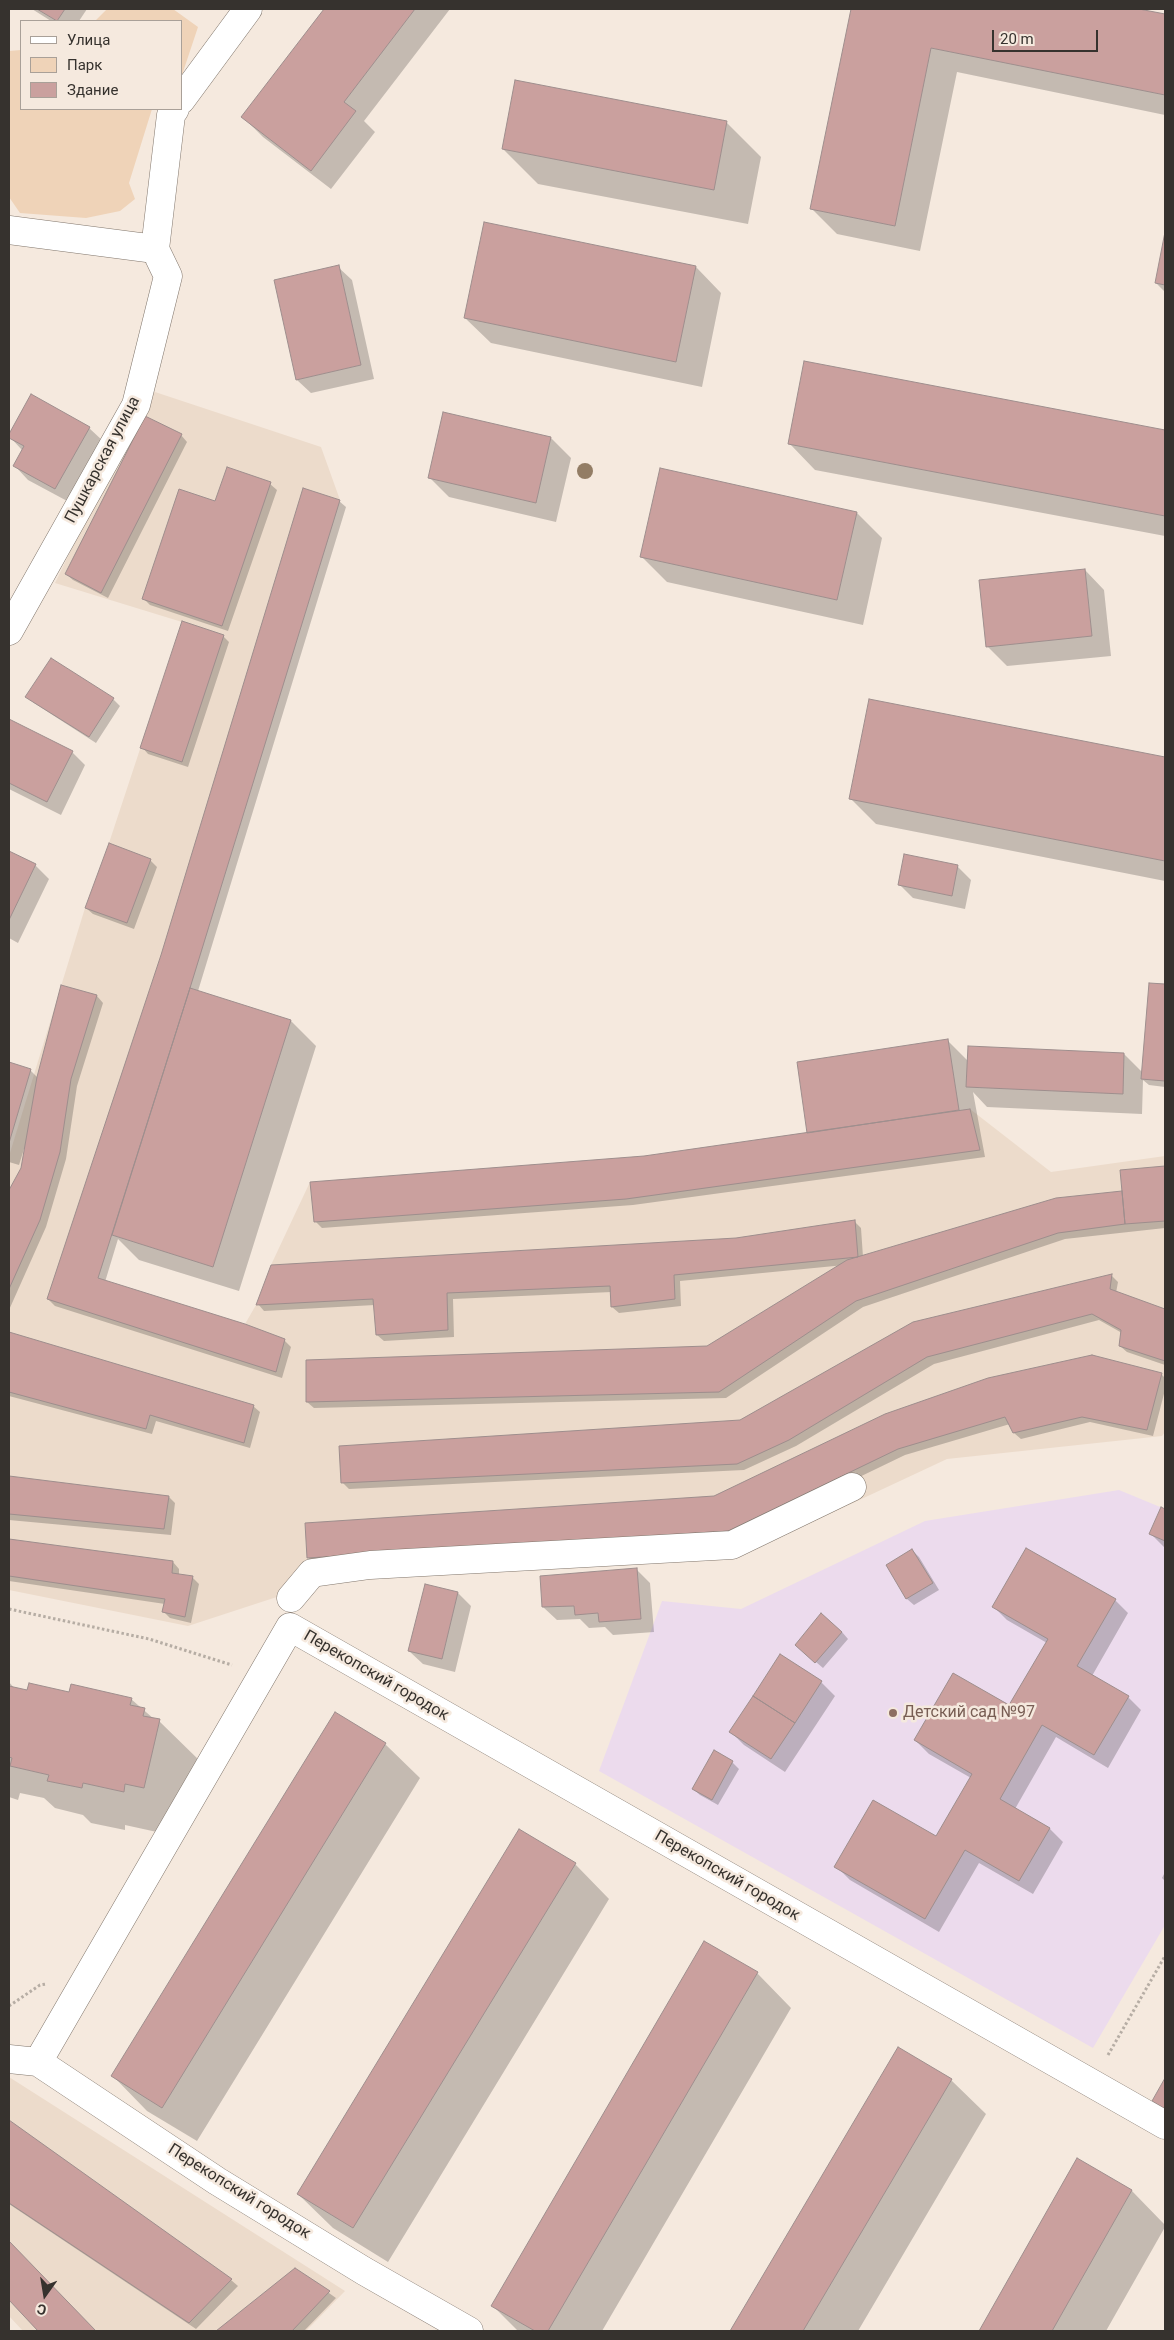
<!DOCTYPE html>
<meta charset="utf-8">
<style>
body{margin:0}
#map{position:relative;width:1174px;height:2340px;overflow:hidden;background:#f5e9de;font-family:Roboto,sans-serif}
canvas{display:block}
.frame{position:absolute;inset:0;border:10px solid #36322e;pointer-events:none}
.legend{position:absolute;left:20px;top:20px;width:162px;height:90px;box-sizing:border-box;background:#f5e9de;border:1px solid #a9a098;margin:0;padding:6px 9px;list-style:none;font-size:15px;color:#36322e}
.legend li{display:flex;align-items:center;gap:10px;height:25px}
.legend b{width:25px;border:1px solid #a9a098}
.north{position:absolute;left:20px;top:2270px;width:50px;height:50px;-webkit-text-stroke:4px #f5e9de;paint-order:stroke;rotate:193deg;font-size:14px;font-weight:700;line-height:20px;text-align:center;color:#36322e}
.north::after{content:'';display:block;margin:auto;width:18px;height:22px;background:#36322e;clip-path:polygon(50% 0,100% 100%,50% 72%,0 100%)}
.scale{position:absolute;left:992px;top:30px;width:106px;height:22px;box-sizing:border-box;border:2px solid #36322e;border-top:0;padding-left:6px;font-size:15px;line-height:18px;white-space:nowrap;color:#36322e;-webkit-text-stroke:4px #f5e9de;paint-order:stroke}
</style>
<div id="map">
<canvas width="1174" height="2340"></canvas>
<div class="frame"></div>
<ul class="legend">
<li><b style="height:6px;background:#fff"></b>Улица</li>
<li><b style="height:14px;background:#efd3b8"></b>Парк</li>
<li><b style="height:14px;background:#caa09e"></b>Здание</li>
</ul>
<div class="north">С</div>
<div class="scale">20 m</div>
</div>
<script>
const c = document.querySelector('canvas').getContext('2d');
c.lineJoin = 'round';
function fillPath(path, color) { c.fillStyle = color; c.fill(path, 'evenodd'); }
const shape = rows => new Path2D(rows.map(r => 'M' + r).join(''));
function stroke(path, color, width, dash) { c.strokeStyle = color; c.lineWidth = width; c.lineCap = dash ? 'butt' : 'round'; c.setLineDash(dash || []); c.stroke(path); }
function drawText(font, color, halo, rows, align = 'center') {
  c.font = font + ' Roboto,sans-serif'; c.lineWidth = 5; c.setLineDash([]); c.textBaseline = 'middle'; c.strokeStyle = halo; c.fillStyle = color; for (const [text, x, y, turn = 0] of rows) {
    c.save(); c.translate(x, y); c.rotate((+turn || 0) * Math.PI / 180); c.textAlign = isNaN(turn) ? turn : align; if (halo) c.strokeText(text, 0, 0); c.fillText(text, 0, 0); c.restore();
  }
}
fillPath(shape([
 [149,390,321,447,340,500,190,988,98,1278,245,1324,256,1305,271,1265,310,1182,644,1156,970,1109,1051,1172,1165,1156,1165,1432,1162,1436,947,1459,744,1554,341,1576,188,1626,9,1590,9,1156,85,908,109,843,182,622,55,583],
 [9,2077,345,2291,306,2331,23,2331,9,2316]
]), '#ecdbcb');
fillPath(shape([
 [1119,1490,1165,1509,1165,1925,1093,2048,599,1771,662,1601,741,1609,925,1521]
]), '#ecdbed');
fillPath(shape([
 [107,9,173,9,198,27,181,78,181,21,95,21],
 [21,50,21,109,152,109,129,183,135,199,120,211,86,218,20,213,9,197,9,51]
]), '#efd3b8');
fillPath(shape([
 [32,9,87,9,79,21,51,21],
 [326,9,450,9,364,121,375,132,331,189,263,137,243,117],
 [852,9,1133,9,1165,15,1165,115,957,72,920,251,837,234,811,208],
 [726,122,761,157,748,224,538,184,503,149],
 [1165,238,1165,292,1156,283],
 [338,267,352,280,374,379,311,393,297,380],
 [696,267,721,293,702,387,491,343,465,318],
 [805,362,1165,431,1165,536,815,470,790,444],
 [31,396,89,428,103,441,69,502,28,480,15,466,22,450,9,436],
 [181,435,187,442,108,598,73,580,66,574],
 [551,438,571,458,556,522,449,497,429,477],
 [270,484,277,490,228,631,150,605,143,598,216,503],
 [339,501,346,507,198,991,291,1021,316,1046,239,1291,139,1260,118,1239,105,1282,284,1340,291,1347,282,1378,55,1306,48,1299],
 [857,513,882,538,863,625,667,582,641,556],
 [1085,570,1104,590,1111,656,1007,666,987,646],
 [223,636,229,642,188,767,148,754,142,747],
 [51,659,113,699,120,706,96,743,34,703,27,697],
 [870,701,1165,758,1165,881,876,824,851,799],
 [10,721,72,752,85,765,61,815,9,789],
 [9,852,35,865,49,879,18,943,9,938],
 [150,860,157,867,134,929,93,914,86,908],
 [957,866,971,880,965,909,913,898,899,884],
 [1150,984,1165,986,1165,1087,1149,1085,1143,1080,1142,1114,987,1107,973,1092,985,1157,633,1205,322,1228,316,1222,644,1158,809,1134,948,1041,968,1061,1124,1054,1143,1073],
 [62,987,97,996,103,1003,77,1086,66,1159,46,1227,9,1310,9,1193,22,1169,26,1150,24,1149,19,1165,9,1162,9,1063,30,1070,38,1078],
 [1165,1167,1165,1228,1065,1239,863,1307,726,1398,314,1408,307,1402,708,1348,845,1265,680,1281,681,1306,619,1313,612,1307,612,1292,453,1299,454,1337,384,1341,377,1335,375,1305,264,1311,258,1304,736,1240,854,1221,861,1228,863,1257,1124,1192,1122,1171],
 [1112,1276,1118,1282,1116,1293,1165,1310,1165,1365,1127,1352,1120,1346,1122,1333,1099,1320,934,1364,796,1446,744,1470,349,1489,342,1482,740,1421,913,1323],
 [9,1333,253,1406,260,1412,250,1448,156,1421,152,1434,9,1396],
 [1161,1374,1165,1378,1165,1390,1153,1436,1090,1422,1021,1439,1014,1433,1010,1424,905,1455,735,1537,315,1564,308,1558,714,1497,885,1415],
 [9,1477,169,1497,175,1503,171,1535,9,1520],
 [1162,1508,1165,1510,1165,1548,1151,1534],
 [9,1540,173,1562,179,1569,179,1575,192,1577,199,1584,191,1623,170,1618,164,1612,165,1604,9,1581],
 [912,1550,919,1557,939,1590,914,1605,907,1599,888,1565],
 [637,1570,650,1583,654,1632,613,1635,605,1627,589,1628,580,1619,557,1620,543,1607],
 [426,1585,458,1593,471,1606,455,1672,423,1664,409,1651],
 [1115,1600,1128,1613,1092,1676,1128,1697,1141,1710,1108,1768,1056,1737,1015,1809,1050,1829,1063,1842,1033,1894,979,1863,939,1932,850,1880,836,1866,936,1838,971,1778,929,1754,915,1740,1010,1707,1047,1643,1007,1620,994,1607],
 [842,1632,848,1639,823,1668,803,1651],
 [780,1656,821,1682,835,1696,785,1772,744,1745,731,1732],
 [9,1682,15,1689,28,1692,131,1699,154,1719,159,1721,202,1763,166,1834,125,1825,125,1830,91,1823,83,1815,55,1808,44,1798,20,1793,18,1800,9,1797],
 [385,1744,420,1778,197,2141,147,2111,113,2076],
 [732,1762,739,1769,718,1805,700,1795,693,1789],
 [575,1864,609,1899,388,2262,333,2228,298,2194],
 [1165,1872,1165,1881,1162,1878],
 [757,1973,791,2008,602,2331,518,2331,493,2306],
 [898,2048,951,2080,986,2114,858,2331,732,2331],
 [9,2121,231,2280,238,2286,196,2329,9,2204],
 [1078,2160,1132,2191,1165,2225,1165,2227,1106,2331,980,2331],
 [9,2242,94,2331,40,2331,9,2298],
 [295,2269,336,2298,304,2331,218,2331]
]), '#0003');
const building = shape([
 [37,9,65,9,57,21,37,9],
 [324,9,415,9,344,102,356,111,311,171,241,117,324,9],
 [851,9,1139,9,1165,14,1165,95,931,48,895,226,810,209,851,9],
 [515,80,727,121,714,190,502,149,515,80],
 [484,222,696,266,676,362,464,318,484,222],
 [1165,232,1165,285,1155,283,1165,232],
 [339,265,361,365,296,380,274,280,339,265],
 [804,361,1165,430,1165,516,788,444,804,361],
 [31,394,90,427,55,489,13,466,24,446,9,438,9,434,31,394],
 [443,412,551,437,536,503,428,478,443,412],
 [145,416,182,434,101,593,65,574,145,416],
 [227,467,271,482,222,626,142,599,179,489,215,501,227,467],
 [660,468,857,512,837,600,640,557,660,468],
 [303,488,340,500,190,988,98,1278,245,1324,285,1339,276,1372,47,1299,161,955,303,488],
 [1085,569,1092,636,986,647,979,580,1085,569],
 [182,621,224,635,182,762,140,748,182,621],
 [51,658,114,698,89,737,25,697,51,658],
 [869,699,1165,757,1165,861,849,799,869,699],
 [9,719,73,751,47,802,9,783,9,719],
 [109,843,151,859,127,923,85,908,109,843],
 [9,851,36,864,9,920,9,851],
 [904,854,958,865,952,896,898,885,904,854],
 [1149,983,1165,984,1165,1081,1141,1079,1149,983],
 [61,985,97,995,71,1079,60,1152,40,1220,9,1289,9,1190,21,1168,37,1077,61,985],
 [190,988,291,1020,213,1267,112,1235,190,988],
 [948,1039,959,1110,807,1133,797,1062,948,1039],
 [968,1046,1124,1053,1123,1094,966,1087,968,1046],
 [9,1062,31,1069,9,1143,9,1062],
 [970,1109,980,1150,626,1199,314,1222,310,1182,644,1156,970,1109],
 [1165,1166,1165,1221,1125,1224,1120,1170,1165,1166],
 [1122,1191,1125,1224,1058,1233,856,1301,719,1392,306,1402,306,1360,707,1346,847,1260,1056,1198,1122,1191],
 [855,1220,858,1257,674,1275,675,1299,611,1307,610,1286,447,1293,448,1330,376,1335,373,1299,256,1305,271,1265,736,1238,855,1220],
 [1112,1274,1110,1289,1165,1309,1165,1361,1119,1346,1121,1330,1092,1314,927,1357,789,1440,737,1464,341,1483,339,1446,740,1420,913,1322,1112,1274],
 [9,1332,254,1405,244,1443,150,1415,146,1429,9,1392,9,1332],
 [1092,1355,1162,1373,1147,1430,1082,1417,1013,1433,1005,1417,898,1449,728,1531,307,1558,305,1523,714,1496,885,1414,988,1378,1092,1355],
 [9,1476,169,1496,164,1529,9,1514,9,1476],
 [1161,1507,1165,1509,1165,1541,1149,1534,1161,1507],
 [9,1539,173,1561,172,1573,193,1576,185,1617,162,1612,165,1599,9,1576,9,1539],
 [1026,1548,1116,1599,1077,1666,1129,1696,1094,1755,1042,1725,1000,1799,1050,1828,1019,1881,965,1850,925,1919,834,1867,873,1800,936,1836,972,1774,914,1740,953,1673,1009,1705,1048,1639,992,1607,1026,1548],
 [912,1549,933,1583,906,1599,886,1565,912,1549],
 [637,1568,641,1619,599,1622,598,1613,575,1615,574,1606,542,1607,540,1576,637,1568],
 [425,1584,458,1592,442,1659,408,1651,425,1584],
 [821,1613,842,1632,815,1663,795,1645,821,1613],
 [780,1654,822,1681,795,1723,753,1696,780,1654],
 [29,1683,69,1692,71,1684,132,1698,130,1705,145,1708,143,1716,160,1719,144,1788,125,1784,124,1792,83,1783,82,1788,47,1781,49,1775,10,1766,12,1758,9,1757,9,1686,27,1690,29,1683],
 [753,1696,795,1723,771,1759,729,1732,753,1696],
 [335,1712,386,1743,162,2108,111,2076,335,1712],
 [714,1750,733,1761,712,1800,692,1789,714,1750],
 [519,1829,576,1863,353,2228,297,2194,519,1829],
 [704,1941,758,1972,548,2331,535,2331,491,2306,704,1941],
 [898,2047,952,2079,803,2331,730,2331,898,2047],
 [1165,2078,1165,2109,1152,2101,1165,2078],
 [9,2120,232,2279,189,2323,9,2203,9,2120],
 [1077,2158,1132,2190,1052,2331,979,2331,1077,2158],
 [9,2241,96,2331,38,2331,9,2300,9,2241],
 [295,2268,330,2291,292,2331,216,2331,295,2268]
]);
fillPath(building, '#caa09e');
stroke(building, '#9e8e8d', 1);
const minor = shape([
 [181,100,248,9],
 [9,230,155,249],
 [155,249,171,115,175,109],
 [9,631,136,405,168,276,155,249],
 [291,1598,312,1573,370,1565,732,1545,852,1487],
 [9,2059,38,2062,217,2181,364,2271,469,2331],
 [38,2062,290,1627,1165,2125]
]);
stroke(minor, '#81766c', 29);
stroke(shape([
 [9,1609,149,1639,232,1665],
 [9,2006,40,1985,46,1984],
 [1108,2055,1165,1956]
]), '#b6ada4', 3, [2.5, 2.5]);
stroke(minor, '#fff', 28);
c.fillStyle = '#937d65';
for (const [x, y] of [
 [585,471]
]) { c.beginPath(); c.arc(x, y, 8, 0, 2 * Math.PI); c.fill(); }
for (const [x, y, r, color] of [
 [893,1713,5,"#8d6e63"]
]) { const dot = new Path2D(); dot.arc(x, y, r, 0, 2 * Math.PI); c.fillStyle = color; c.fill(dot); stroke(dot, '#f5e9de', 2); }
drawText('16px', '#36322e', '#f5e9de', [
 ["Пушкарская улица",103,460,-62],
 ["Перекопский городок",376,1676,30],
 ["Перекопский городок",727,1876,30],
 ["Перекопский городок",239,2192,32]
]);
drawText('16px', '#785e54', '#f5e9de', [
 ["Детский сад №97",903,1713]
], 'left');
</script>
